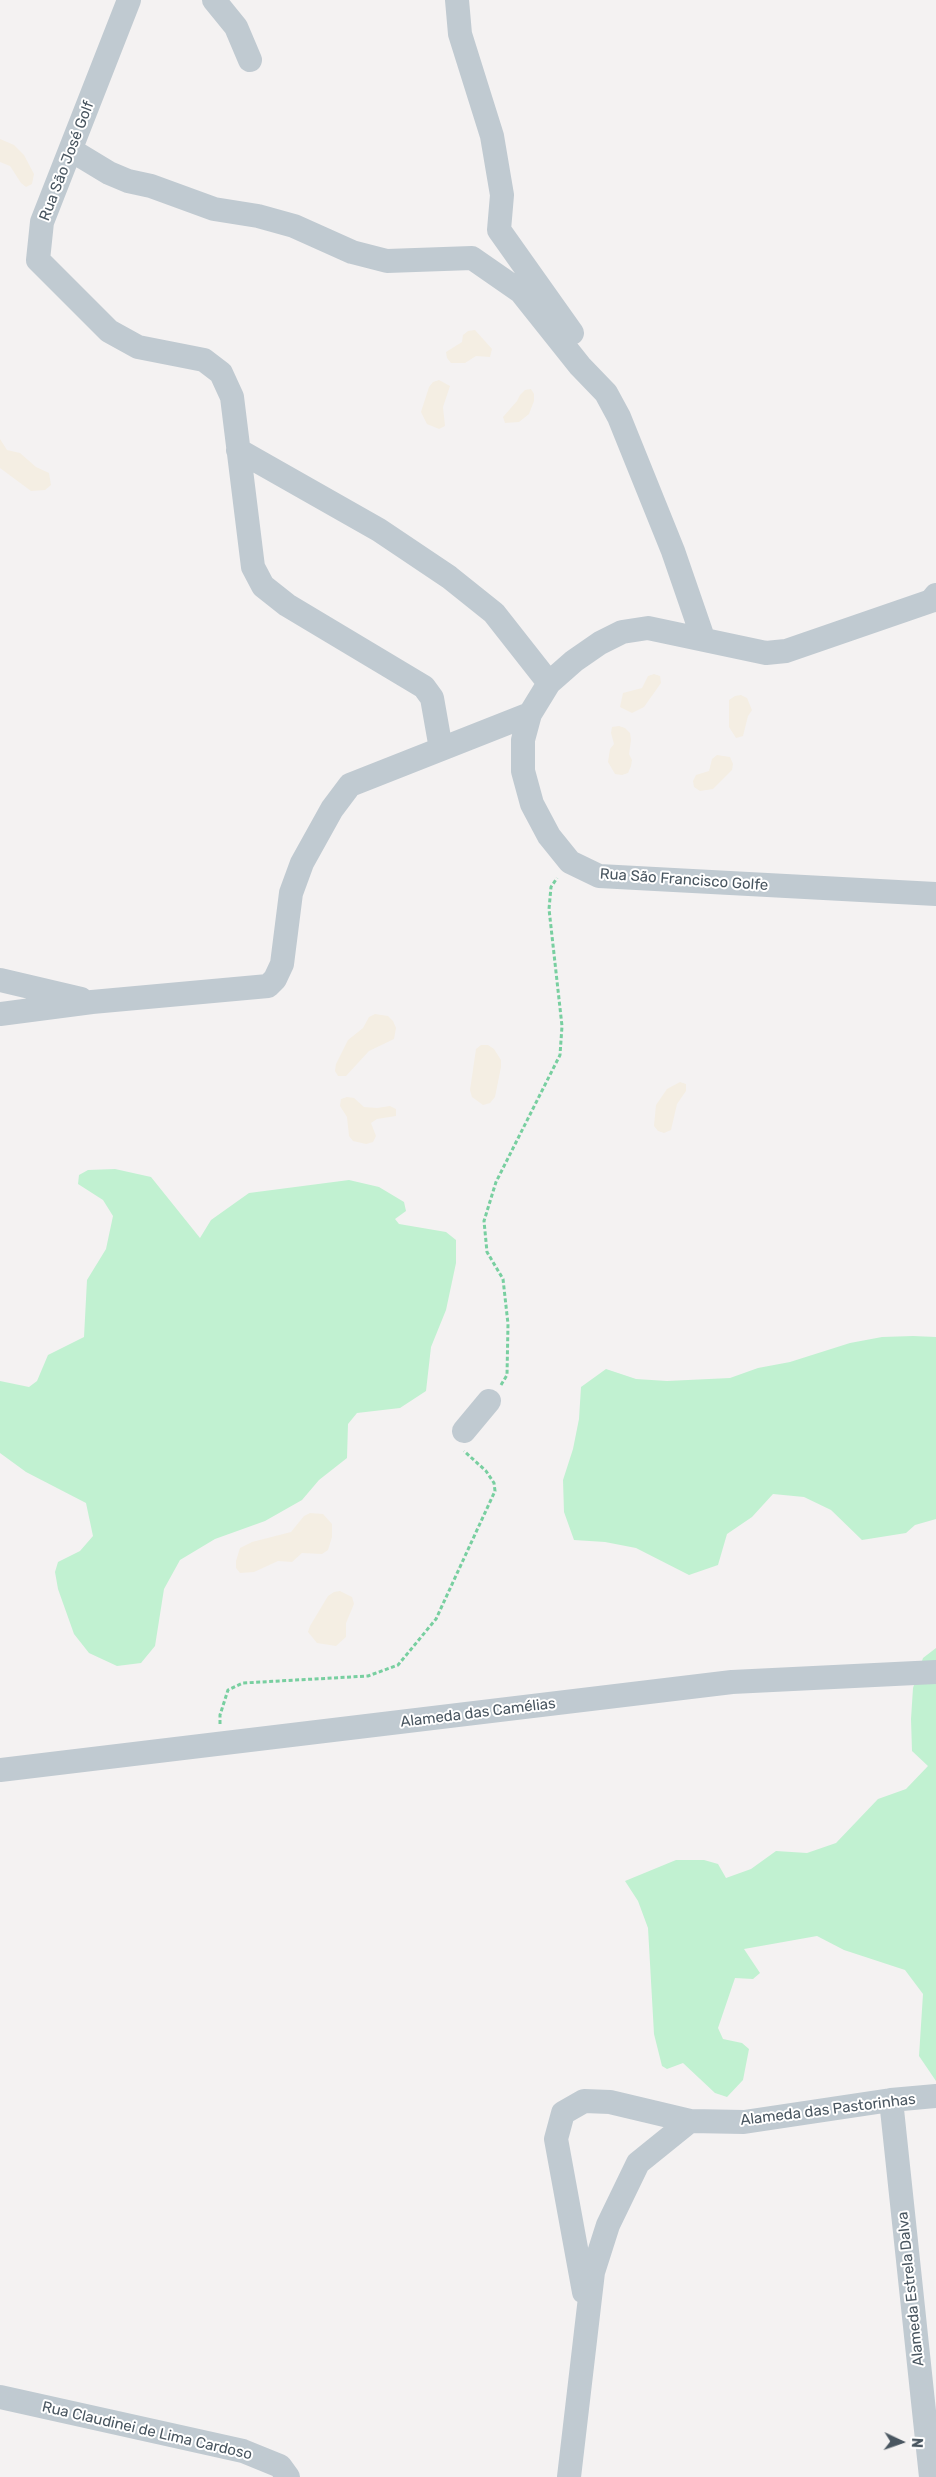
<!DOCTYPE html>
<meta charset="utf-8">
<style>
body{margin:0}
#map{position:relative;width:936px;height:2477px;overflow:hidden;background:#f4f2f2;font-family:Rubik,sans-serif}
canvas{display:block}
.north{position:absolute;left:876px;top:2417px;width:50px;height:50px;-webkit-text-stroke:4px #fff;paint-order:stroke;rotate:93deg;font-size:14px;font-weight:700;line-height:20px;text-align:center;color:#495660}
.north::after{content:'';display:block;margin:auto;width:18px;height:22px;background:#495660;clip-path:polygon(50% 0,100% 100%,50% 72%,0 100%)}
</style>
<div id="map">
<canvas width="936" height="2477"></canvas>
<div class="north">N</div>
</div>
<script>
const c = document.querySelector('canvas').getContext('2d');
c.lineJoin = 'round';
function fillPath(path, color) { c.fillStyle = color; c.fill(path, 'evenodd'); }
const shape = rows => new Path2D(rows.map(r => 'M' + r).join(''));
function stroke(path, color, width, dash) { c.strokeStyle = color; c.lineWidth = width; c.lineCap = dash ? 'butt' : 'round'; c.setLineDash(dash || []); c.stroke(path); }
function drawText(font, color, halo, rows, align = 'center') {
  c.font = font + ' Rubik,sans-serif'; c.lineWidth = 4; c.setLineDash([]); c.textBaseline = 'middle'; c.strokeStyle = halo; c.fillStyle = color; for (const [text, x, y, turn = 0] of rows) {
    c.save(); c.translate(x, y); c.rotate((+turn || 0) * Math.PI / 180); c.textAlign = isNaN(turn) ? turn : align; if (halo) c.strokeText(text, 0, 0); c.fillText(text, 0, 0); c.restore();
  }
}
fillPath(shape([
 [115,1169,151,1177,200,1238,211,1220,249,1193,349,1180,379,1187,404,1202,406,1211,395,1219,399,1224,446,1232,456,1240,456,1263,446,1310,431,1347,426,1391,400,1408,357,1413,348,1424,347,1458,319,1480,302,1500,265,1521,215,1539,180,1560,164,1589,155,1646,141,1663,117,1666,89,1653,74,1634,58,1589,55,1572,58,1562,80,1551,93,1536,86,1503,26,1472,0,1453,0,1381,29,1387,37,1381,48,1355,84,1337,87,1280,106,1249,113,1216,103,1200,78,1184,79,1175,88,1170],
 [913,1336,936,1337,936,1519,915,1525,906,1533,862,1540,831,1510,804,1497,773,1494,752,1517,727,1534,718,1565,689,1575,636,1548,605,1542,574,1540,564,1512,563,1480,573,1449,579,1419,581,1387,606,1369,636,1379,667,1381,730,1378,758,1368,790,1362,850,1343,882,1337],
 [936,1648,936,2081,919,2056,923,1994,905,1970,844,1950,817,1936,744,1949,760,1973,753,1979,735,1978,718,2028,723,2039,742,2043,749,2049,743,2080,727,2097,715,2093,683,2063,667,2069,662,2066,654,2034,648,1928,638,1901,625,1881,676,1860,704,1860,718,1864,726,1878,751,1869,776,1851,807,1853,836,1843,878,1799,906,1789,928,1766,912,1751,911,1719,913,1688,923,1658]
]), '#c1f1d1');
fillPath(shape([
 [0,139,14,145,24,155,34,174,32,184,26,187,21,183,10,166,0,162],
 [475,330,492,349,490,357,476,356,465,363,451,363,447,358,446,352,462,342,463,335,468,331],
 [439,380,450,386,443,407,445,426,439,429,427,424,421,412,429,387,433,382],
 [531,389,534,394,534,401,529,414,519,422,505,423,503,417,517,401,520,395,525,390],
 [0,439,7,450,20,453,36,467,49,473,51,485,45,490,31,491,0,468],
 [654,674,660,676,661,683,644,707,632,713,620,707,623,693,642,688,648,676],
 [741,695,747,698,752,710,748,716,743,736,736,738,729,727,729,700,735,696],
 [619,726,625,728,630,733,631,740,629,754,632,760,631,766,628,773,622,775,615,774,608,762,610,749,614,744,611,733,612,727],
 [717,755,730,757,733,764,732,770,713,789,700,791,694,787,693,781,696,775,709,771,712,759],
 [375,1014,388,1016,393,1021,396,1028,394,1039,369,1051,346,1076,338,1076,335,1071,336,1064,348,1040,363,1028,369,1017],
 [481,1045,488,1045,494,1049,501,1060,501,1067,495,1097,490,1103,483,1105,472,1097,470,1090,476,1049],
 [680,1082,686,1084,686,1091,677,1104,671,1130,664,1133,658,1131,654,1126,656,1105,667,1089],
 [347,1097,354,1098,364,1107,377,1108,390,1106,396,1109,396,1116,377,1119,371,1123,376,1136,373,1142,366,1144,353,1141,349,1136,347,1117,340,1106,341,1099],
 [310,1513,323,1514,332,1524,332,1537,328,1550,322,1554,302,1553,292,1562,278,1561,254,1572,240,1573,236,1568,236,1561,240,1548,252,1542,291,1532,304,1516],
 [340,1591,352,1597,354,1604,346,1623,346,1637,336,1646,317,1643,308,1632,310,1626,328,1596,334,1592]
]), '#f4eee3');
stroke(shape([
 [501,1385,507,1375,508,1324,503,1279,487,1252,484,1221,496,1182,560,1055,562,1026,549,909,551,887,557,878],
 [220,1724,220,1715,228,1690,243,1683,368,1676,398,1665,436,1619,495,1491,494,1483,486,1471,464,1451]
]), '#78cfa0', 3, [4, 2.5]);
stroke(shape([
 [129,0,42,222,38,260,109,331,138,347,204,360,221,373,232,397,253,567,263,586,287,605,424,687,432,698,441,749],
 [214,0,236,27,250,60],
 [457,0,460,34,492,136,502,195,499,230,572,333],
 [71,150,109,173,128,181,151,186,214,209,258,216,294,226,352,252,387,261,472,258,521,292,580,366,606,393,619,417,673,551,703,638],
 [238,450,379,530,449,577,494,613,549,683],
 [936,595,931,601,786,651,766,653,648,628,622,632,600,643,574,661,549,683,530,714,523,740,523,771,532,804,549,836,570,862,599,876,936,894],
 [0,980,81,999],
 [0,1014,92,1002,268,986,275,979,282,964,291,893,302,863,332,809,350,785,530,714],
 [464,1431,489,1401],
 [0,1770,732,1682,936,1672],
 [891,2100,931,2477],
 [584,2292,556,2139,563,2113,584,2101,610,2102,690,2121],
 [0,2397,243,2451,280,2466,288,2477],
 [569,2477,593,2272,608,2225,638,2163,690,2121,744,2122,891,2100,936,2096]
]), '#c0cad1', 24);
drawText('15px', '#495660', '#fff', [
 ["Rua São José Golf",67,161,-69],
 ["Rua São Francisco Golfe",684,880,4],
 ["Alameda das Camélias",478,1713,-7],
 ["Alameda das Pastorinhas",828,2110,-7],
 ["Alameda Estrela Dalva",911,2289,-96],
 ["Rua Claudinei de Lima Cardoso",147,2431,13]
]);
</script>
